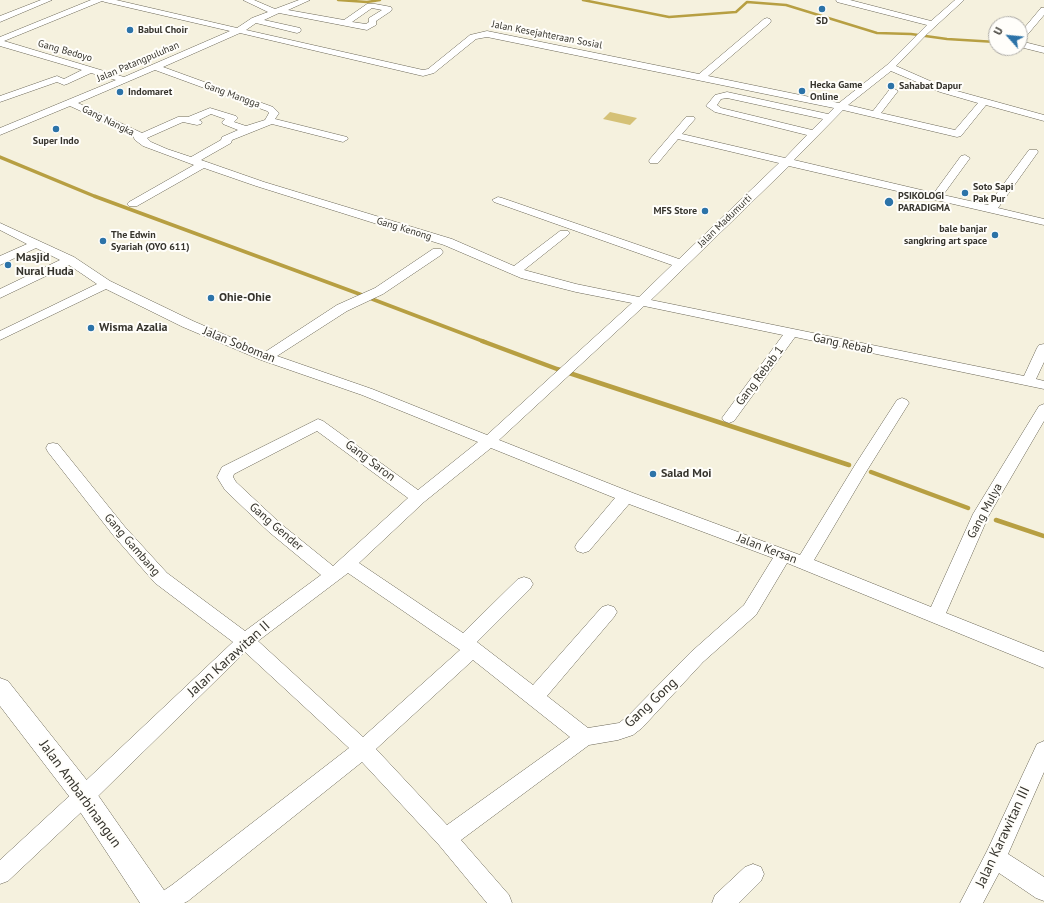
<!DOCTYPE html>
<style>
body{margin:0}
#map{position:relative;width:1044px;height:903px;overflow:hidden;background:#f5f1de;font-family:"PT Sans",sans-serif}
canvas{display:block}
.north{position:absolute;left:988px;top:16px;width:40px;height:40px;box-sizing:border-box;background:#fffefa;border:1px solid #afada8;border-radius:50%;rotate:297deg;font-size:11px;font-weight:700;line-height:16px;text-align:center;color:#36342d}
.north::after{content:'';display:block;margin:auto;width:14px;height:18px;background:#2c73a8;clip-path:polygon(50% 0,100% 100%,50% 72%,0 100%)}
</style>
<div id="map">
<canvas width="1044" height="903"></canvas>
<div class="north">U</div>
</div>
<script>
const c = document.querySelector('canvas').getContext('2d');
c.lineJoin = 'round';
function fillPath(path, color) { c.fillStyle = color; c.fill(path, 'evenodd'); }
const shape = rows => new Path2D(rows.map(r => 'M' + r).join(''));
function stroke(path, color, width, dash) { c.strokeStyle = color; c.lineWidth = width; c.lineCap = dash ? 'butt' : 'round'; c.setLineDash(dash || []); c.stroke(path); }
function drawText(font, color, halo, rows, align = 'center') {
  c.font = font + ' "PT Sans",sans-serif'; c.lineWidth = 4; c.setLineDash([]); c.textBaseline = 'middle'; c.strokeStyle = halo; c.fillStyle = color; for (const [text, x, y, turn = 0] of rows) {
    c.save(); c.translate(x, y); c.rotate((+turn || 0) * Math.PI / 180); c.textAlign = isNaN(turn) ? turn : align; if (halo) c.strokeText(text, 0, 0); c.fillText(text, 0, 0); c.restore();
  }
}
fillPath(shape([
 [610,112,637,118,630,125,603,119]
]), '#d5c176');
stroke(shape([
 [338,0,367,2,380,0],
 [583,0,669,17,736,12,747,2,786,5,877,33,911,34,947,39,996,42]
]), '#b79f42', 2.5);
stroke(shape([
 [0,157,94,196,362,295],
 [372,299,485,342]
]), '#b79f42', 3.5);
stroke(shape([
 [482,341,557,369,849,465],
 [871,472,968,508],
 [996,520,1044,536]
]), '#b79f42', 4.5);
const minor = shape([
 [41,0,52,0,0,22,0,16,41,0],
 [91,0,116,0,237,28,252,18,268,12,243,0,254,0,275,9,299,0,310,0,288,10,344,20,367,4,375,4,386,6,391,7,392,9,391,11,376,21,376,25,367,30,279,13,264,20,300,28,301,30,300,32,297,33,256,23,246,30,423,70,428,69,470,35,487,31,699,74,764,19,767,18,770,19,771,21,770,23,708,76,839,103,887,65,927,25,837,2,836,0,850,0,931,21,955,0,964,0,927,34,896,66,946,88,1044,115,1044,121,986,105,961,136,957,137,843,110,794,160,934,193,961,156,965,155,970,158,943,195,988,205,1029,150,1037,150,1038,152,998,208,1044,219,1044,225,789,166,651,300,1024,376,1037,348,1039,345,1044,344,1044,362,1036,379,1044,381,1044,389,795,337,734,421,729,423,724,421,722,418,783,335,644,306,499,440,633,493,800,555,855,465,897,400,902,398,907,400,909,403,866,472,814,560,931,607,973,514,1039,406,1044,404,1044,421,989,515,946,613,1044,652,1044,668,787,563,756,615,703,662,642,728,633,735,618,740,589,745,461,840,509,895,512,903,487,903,439,845,362,762,188,901,184,903,154,903,157,895,172,885,349,748,245,652,91,803,8,881,0,884,0,860,77,789,233,642,155,583,113,535,48,452,46,448,48,444,53,443,58,444,125,527,167,573,245,631,321,575,269,532,225,490,217,477,222,467,318,419,323,421,418,490,478,442,362,395,261,360,183,327,106,289,0,340,0,331,97,284,69,265,0,298,0,289,60,260,36,248,0,265,0,256,27,244,0,230,0,223,74,257,110,281,193,321,265,352,337,305,375,288,433,249,441,249,443,252,441,255,383,294,347,311,277,356,372,389,487,435,632,303,576,292,521,278,444,245,256,186,204,168,137,206,129,206,127,204,129,202,194,165,143,146,135,140,133,136,124,131,70,106,0,135,0,128,116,80,91,73,67,84,64,85,57,82,0,102,0,96,54,77,57,76,64,79,82,70,0,46,0,37,91,0],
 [102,1,105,2,230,31,124,77,4,41,102,1],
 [372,8,382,10,369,18,369,22,366,24,352,22,372,8],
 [240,33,423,76,434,73,476,39,487,37,834,108,828,114,727,92,715,95,706,106,715,112,807,135,785,158,682,134,695,119,694,117,686,117,650,159,649,161,650,163,658,163,678,139,779,163,679,259,502,198,498,197,492,200,494,202,672,265,639,297,576,284,524,270,568,235,570,233,568,231,560,231,514,266,452,239,264,182,201,160,231,143,232,140,272,124,343,142,348,139,347,137,275,119,279,113,273,107,163,67,240,33],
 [155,70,267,111,269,113,265,120,246,126,234,122,238,118,236,116,210,108,188,117,178,117,142,133,78,103,155,70],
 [891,71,940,92,978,103,955,130,881,113,898,91,893,88,890,89,873,111,848,105,891,71],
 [727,98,823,119,812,130,721,108,717,105,721,99,727,98],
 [211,114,225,119,222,122,223,124,238,130,222,137,221,140,191,157,167,149,151,142,147,138,183,122,197,125,201,124,202,122,199,120,211,114],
 [317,431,408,498,333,566,281,524,236,482,233,477,234,474,317,431],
 [491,448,615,498,577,543,575,547,577,551,583,553,589,551,629,504,773,558,744,605,691,652,628,716,619,723,588,728,547,696,614,617,617,612,614,607,608,605,602,607,533,685,477,642,530,589,533,584,530,579,524,577,518,579,463,633,359,563,424,502,491,448],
 [348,573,460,650,363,737,258,641,348,573],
 [473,660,570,737,447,825,376,749,473,660],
 [1041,8,1044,8,1044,15,1023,40,1020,41,1020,33,1041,8],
 [1020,41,1044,47,1044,53,1020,47,1020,41],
 [1044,741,1044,772,1008,854,1044,877,1044,901,1036,898,999,873,983,903,960,903,987,851,1037,744,1044,741],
 [753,864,761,867,764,874,761,881,739,903,712,903,715,895,745,867,753,864]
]);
const major = shape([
 [0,678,8,681,93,788,166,893,170,903,140,903,75,804,0,706,0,678]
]);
stroke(minor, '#6b6757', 1);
stroke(major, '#6b6757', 1);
fillPath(minor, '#fff');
fillPath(major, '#fff');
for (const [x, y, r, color] of [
 [822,9,4,"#2c73a8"],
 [130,30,4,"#2c73a8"],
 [891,86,4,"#2c73a8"],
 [802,91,4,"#2c73a8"],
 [120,92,4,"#2c73a8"],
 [56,129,4,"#2c73a8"],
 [965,193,4,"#2c73a8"],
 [889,202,5,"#2c73a8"],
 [705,211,4,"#2c73a8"],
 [995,235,4,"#2c73a8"],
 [103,241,4,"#2c73a8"],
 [8,265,4,"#2c73a8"],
 [211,298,4,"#2c73a8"],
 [91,328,4,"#2c73a8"],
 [653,474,4,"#2c73a8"]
]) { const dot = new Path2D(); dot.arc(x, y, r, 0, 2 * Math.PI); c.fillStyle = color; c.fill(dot); stroke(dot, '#fffefa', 1.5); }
drawText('bold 10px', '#36342d', '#fffefa', [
 ["SD",822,21,"center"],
 ["Babul Choir",138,30],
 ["Hecka Game",810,85],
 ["Online",810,97],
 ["Sahabat Dapur",899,86],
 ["Indomaret",128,92],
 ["Super Indo",56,141,"center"],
 ["Soto Sapi",973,187],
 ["Pak Pur",973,199],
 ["PSIKOLOGI",898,196],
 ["PARADIGMA",898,208],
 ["MFS Store",697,211,"right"],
 ["bale banjar",987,229,"right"],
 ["sangkring art space",987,241,"right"],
 ["The Edwin",111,235],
 ["Syariah (OYO 611)",111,247]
], 'left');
drawText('10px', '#36342d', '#fffefa', [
 ["Jalan Kesejahteraan Sosial",547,35,11],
 ["Gang Bedoyo",65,51,16],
 ["Jalan Patangpuluhan",138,62,-23],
 ["Gang Mangga",232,95,20],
 ["Gang Nangka",108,121,26],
 ["Jalan Madumurti",725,221,-44],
 ["Gang Kenong",404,229,17]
]);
drawText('bold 12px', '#36342d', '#fffefa', [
 ["Masjid",16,258],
 ["Nural Huda",16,272],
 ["Ohie-Ohie",219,298],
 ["Wisma Azalia",99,328],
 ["Salad Moi",661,474]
], 'left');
drawText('12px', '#36342d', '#fffefa', [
 ["Gang Rebab",843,344,12],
 ["Jalan Soboman",239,345,22],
 ["Gang Rebab 1",760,376,-53],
 ["Gang Saron",370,461,37],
 ["Gang Mulya",985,511,-62],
 ["Gang Gender",276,527,41],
 ["Gang Gambang",132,545,49],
 ["Jalan Kersan",767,549,21]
]);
drawText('14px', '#36342d', '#fffefa', [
 ["Jalan Karawitan II",229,659,-42],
 ["Gang Gong",651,703,-43],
 ["Jalan Ambarbinangun",80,794,54],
 ["Jalan Karawitan III",1003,837,-65]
]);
</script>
